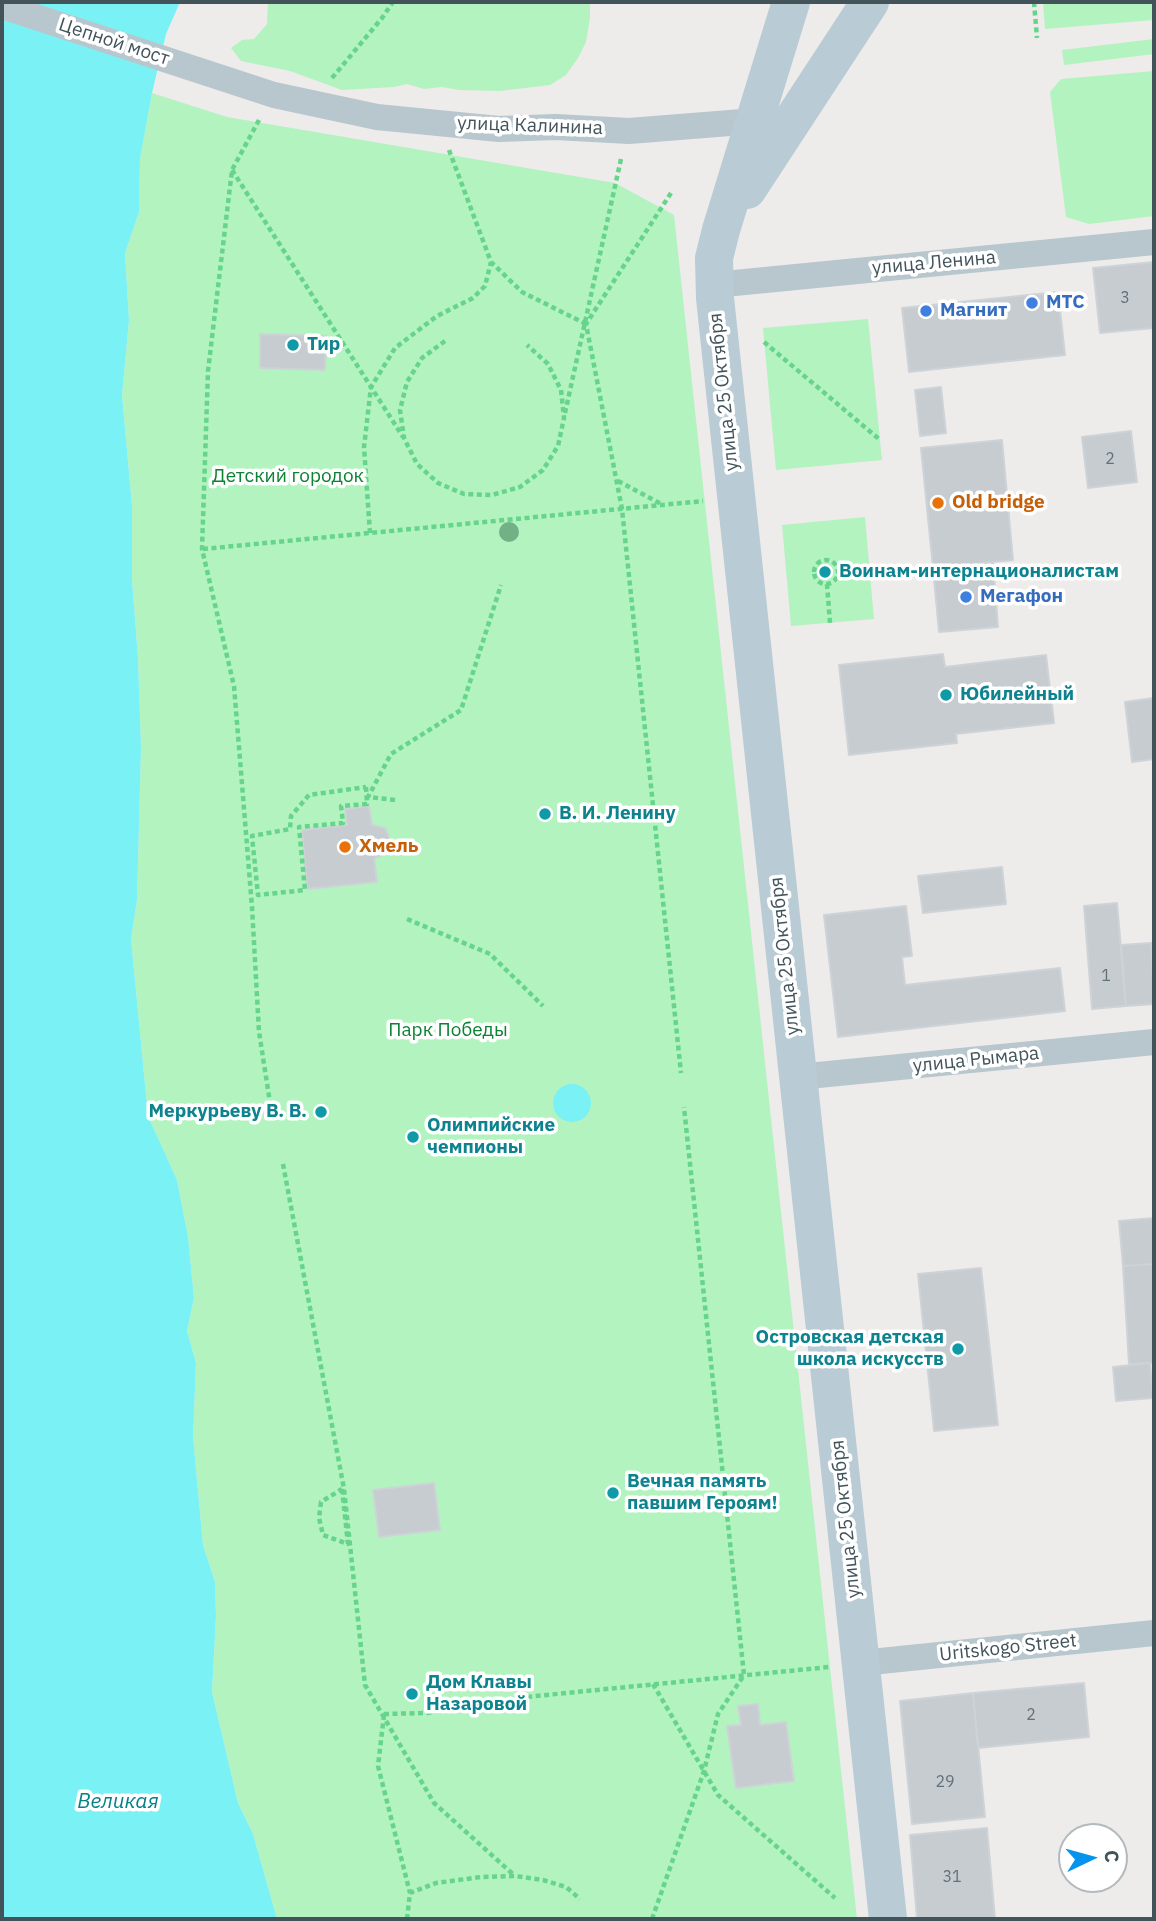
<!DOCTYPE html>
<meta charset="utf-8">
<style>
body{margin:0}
#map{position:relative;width:1156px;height:1921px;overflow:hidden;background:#eeebeb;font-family:"IBM Plex Sans",sans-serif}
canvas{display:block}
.frame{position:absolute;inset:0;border:4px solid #42535a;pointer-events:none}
.north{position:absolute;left:1058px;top:1823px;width:70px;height:70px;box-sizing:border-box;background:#fff;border:2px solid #b3babd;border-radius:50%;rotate:85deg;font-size:19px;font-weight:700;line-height:28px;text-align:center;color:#42535a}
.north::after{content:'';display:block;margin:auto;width:24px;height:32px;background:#0593ee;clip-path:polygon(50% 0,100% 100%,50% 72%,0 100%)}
</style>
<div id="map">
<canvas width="1156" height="1921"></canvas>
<div class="frame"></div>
<div class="north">С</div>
</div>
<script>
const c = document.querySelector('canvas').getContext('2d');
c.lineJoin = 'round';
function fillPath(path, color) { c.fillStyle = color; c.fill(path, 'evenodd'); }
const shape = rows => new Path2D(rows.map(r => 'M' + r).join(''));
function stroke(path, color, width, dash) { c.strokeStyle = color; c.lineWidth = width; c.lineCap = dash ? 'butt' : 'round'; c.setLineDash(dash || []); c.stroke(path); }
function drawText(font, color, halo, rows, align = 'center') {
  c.font = font + ' "IBM Plex Sans",sans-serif'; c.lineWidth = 7; c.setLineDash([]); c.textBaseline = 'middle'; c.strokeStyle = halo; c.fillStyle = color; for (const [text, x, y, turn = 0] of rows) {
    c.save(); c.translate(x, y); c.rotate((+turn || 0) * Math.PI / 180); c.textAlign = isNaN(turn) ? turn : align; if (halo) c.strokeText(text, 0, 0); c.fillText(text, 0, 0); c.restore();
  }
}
fillPath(shape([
 [268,2,590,2,590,18,586,42,578,58,566,75,550,85,500,91,459,90,442,87,424,89,407,84,394,87,342,90,290,71,241,61,231,48,242,40,254,39,267,24],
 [1043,2,1154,2,1154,20,1045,29],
 [1154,39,1154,54,1064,65,1062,50],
 [1154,71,1154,216,1089,224,1066,217,1050,92,1061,79],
 [152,93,227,117,615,183,674,215,857,1919,277,1919,253,1834,238,1803,212,1692,216,1616,215,1582,203,1545,193,1437,196,1363,187,1331,194,1298,188,1237,177,1180,148,1116,131,939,137,900,141,748,138,658,132,580,132,506,122,395,129,320,125,253,139,212,140,159],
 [868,319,882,460,776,470,763,328],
 [865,517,874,619,791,626,782,525]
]), '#b2f3c0');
fillPath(shape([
 [2,2,180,2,166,34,152,93,140,159,139,212,125,253,129,320,122,395,132,506,132,580,138,658,141,748,137,900,131,939,148,1116,177,1180,188,1237,194,1298,187,1331,196,1363,193,1437,203,1545,215,1582,216,1616,212,1692,238,1803,253,1834,277,1919,2,1919],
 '553 1103a19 19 0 1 1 38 0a19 19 0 1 1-38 0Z'
]), '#7af1f5');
const building = shape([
 [1154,262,1154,328,1100,333,1093,268,1154,262],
 [1058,292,1065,355,909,372,902,308,1058,292],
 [260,334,326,336,325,370,260,368,260,334],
 [941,387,946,433,920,436,915,390,941,387],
 [1131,431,1137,482,1088,488,1082,437,1131,431],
 [1002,440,1013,560,933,568,921,448,1002,440],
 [993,562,998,627,939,632,933,568,993,562],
 [943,654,945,667,1046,655,1054,723,956,734,957,743,849,755,839,665,943,654],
 [1154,698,1154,759,1132,762,1125,702,1154,698],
 [369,806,372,825,385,828,390,840,385,854,374,858,377,882,307,889,302,830,347,825,345,809,369,806],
 [1002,867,1006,904,923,913,918,876,1002,867],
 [1117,903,1126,1006,1092,1009,1084,906,1117,903],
 [906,906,912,956,902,957,905,985,1060,968,1065,1011,838,1037,824,915,906,906],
 [1151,943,1154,1004,1126,1006,1121,945,1151,943],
 [1154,1218,1154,1264,1123,1266,1119,1221,1154,1218],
 [1154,1264,1154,1363,1129,1364,1123,1266,1154,1264],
 [981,1268,998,1425,934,1431,918,1274,981,1268],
 [1150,1363,1153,1398,1116,1401,1113,1367,1150,1363],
 [434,1483,440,1530,379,1537,373,1490,434,1483],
 [1084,1683,1089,1737,978,1748,973,1693,1084,1683],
 [973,1693,985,1817,912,1824,900,1701,973,1693],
 [758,1704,760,1725,786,1722,794,1781,736,1788,727,1726,741,1725,738,1706,758,1704],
 [987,1828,995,1919,917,1919,910,1835,987,1828]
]);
fillPath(building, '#c7ccd1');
stroke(building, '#ced3d8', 2);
stroke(shape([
 [1034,2,1037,38],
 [332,78,382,18,393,2],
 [259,120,232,170,208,371,202,549,234,686,252,907,259,1032,271,1109],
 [449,150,491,262,522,292,586,324],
 [232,170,403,437],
 [671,193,586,324,622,509,681,1073],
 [445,341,422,358,407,382,400,410,404,438,417,464,438,483,464,494,492,495,520,487,543,470,558,446,564,418,561,390,548,364,527,345],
 [764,342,879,439],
 [565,413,621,159],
 [618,481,663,505],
 [370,533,364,447,371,387,395,348,437,316,473,298,485,286,491,262],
 [203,549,703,501],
 '814 572a12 12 0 1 1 24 0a12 12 0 1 1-24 0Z',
 [827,584,830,623],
 [366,787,367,804,341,806,343,823,299,827,305,890,258,895,252,836,290,829,291,816,309,795,366,787],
 [395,800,368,797,391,754,461,710,501,585],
 [407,919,490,954,543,1006],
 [283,1164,344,1489,365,1685,434,1803,515,1876],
 [342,1489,348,1544,323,1535,319,1518,321,1502,342,1489],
 [653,1684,718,1795,835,1898],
 [384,1714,427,1713,526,1697,829,1667],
 [384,1715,378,1766,410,1893],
 [407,1919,410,1893,436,1883,481,1877,515,1876,543,1880,566,1887,580,1899],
 [652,1919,704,1771,718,1714,744,1675,684,1107]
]), '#67d48c', 4.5, [5, 3.5]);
stroke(shape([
 [2,6,274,95,377,117,499,129,556,127,629,131,755,121],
 [714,285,1154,242],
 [798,1077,1154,1042],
 [861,1663,1154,1633]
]), '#b7c7cd', 26);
stroke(shape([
 [791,2,721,230,714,258,715,298,888,1919],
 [747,190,870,2]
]), '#b9cbd4', 38);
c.fillStyle = '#72b186';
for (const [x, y] of [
 [509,532]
]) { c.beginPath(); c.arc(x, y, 10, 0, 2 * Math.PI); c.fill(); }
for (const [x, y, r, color] of [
 [1032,303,7,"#3f7fe0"],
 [926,311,7,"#3f7fe0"],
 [293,345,7,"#0f9aa8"],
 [938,503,7,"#e8710a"],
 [825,572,7,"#0f9aa8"],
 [966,597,7,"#3f7fe0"],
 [946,695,7,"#0f9aa8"],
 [545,814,7,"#0f9aa8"],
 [345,847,7,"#e8710a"],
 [321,1112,7,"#0f9aa8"],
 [413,1137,7,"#0f9aa8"],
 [958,1349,7,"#0f9aa8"],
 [613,1493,7,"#0f9aa8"],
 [412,1694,7,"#0f9aa8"]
]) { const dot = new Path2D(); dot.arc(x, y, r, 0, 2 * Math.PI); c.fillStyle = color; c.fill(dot); stroke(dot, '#fff', 2.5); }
drawText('16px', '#637178', null, [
 ["3",1125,298],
 ["2",1110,459],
 ["1",1106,976],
 ["2",1031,1715],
 ["29",945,1782],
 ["31",952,1877]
]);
drawText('19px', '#42535a', '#fff', [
 ["Цепной мост",114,42,18],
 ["улица Калинина",530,126,2],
 ["улица Ленина",934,263,-5],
 ["улица 25 Октября",724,392,-96],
 ["улица 25 Октября",785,956,-96],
 ["улица Рымара",976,1060,-6],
 ["улица 25 Октября",846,1519,-96],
 ["Uritskogo Street",1008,1648,-6]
]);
drawText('bold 19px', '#366cbe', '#fff', [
 ["МТС",1046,303],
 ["Магнит",940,311],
 ["Мегафон",980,597]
], 'left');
drawText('bold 19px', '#0d838f', '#fff', [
 ["Тир",307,345],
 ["Воинам-интернационалистам",839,572],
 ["Юбилейный",960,695],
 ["В. И. Ленину",559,814],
 ["Меркурьеву В. В.",307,1112,"right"],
 ["Олимпийские",427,1126],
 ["чемпионы",427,1148],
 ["Островская детская",944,1338,"right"],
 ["школа искусств",944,1360,"right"],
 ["Вечная память",627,1482],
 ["павшим Героям!",627,1504],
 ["Дом Клавы",426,1683],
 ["Назаровой",426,1705]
], 'left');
drawText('19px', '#0c8233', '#fff', [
 ["Детский городок",288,477],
 ["Парк Победы",448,1031]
]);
drawText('bold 19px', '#c56008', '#fff', [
 ["Old bridge",952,503],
 ["Хмель",359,847]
], 'left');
drawText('italic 21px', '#048288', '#fff', [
 ["Великая",118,1802]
]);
</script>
